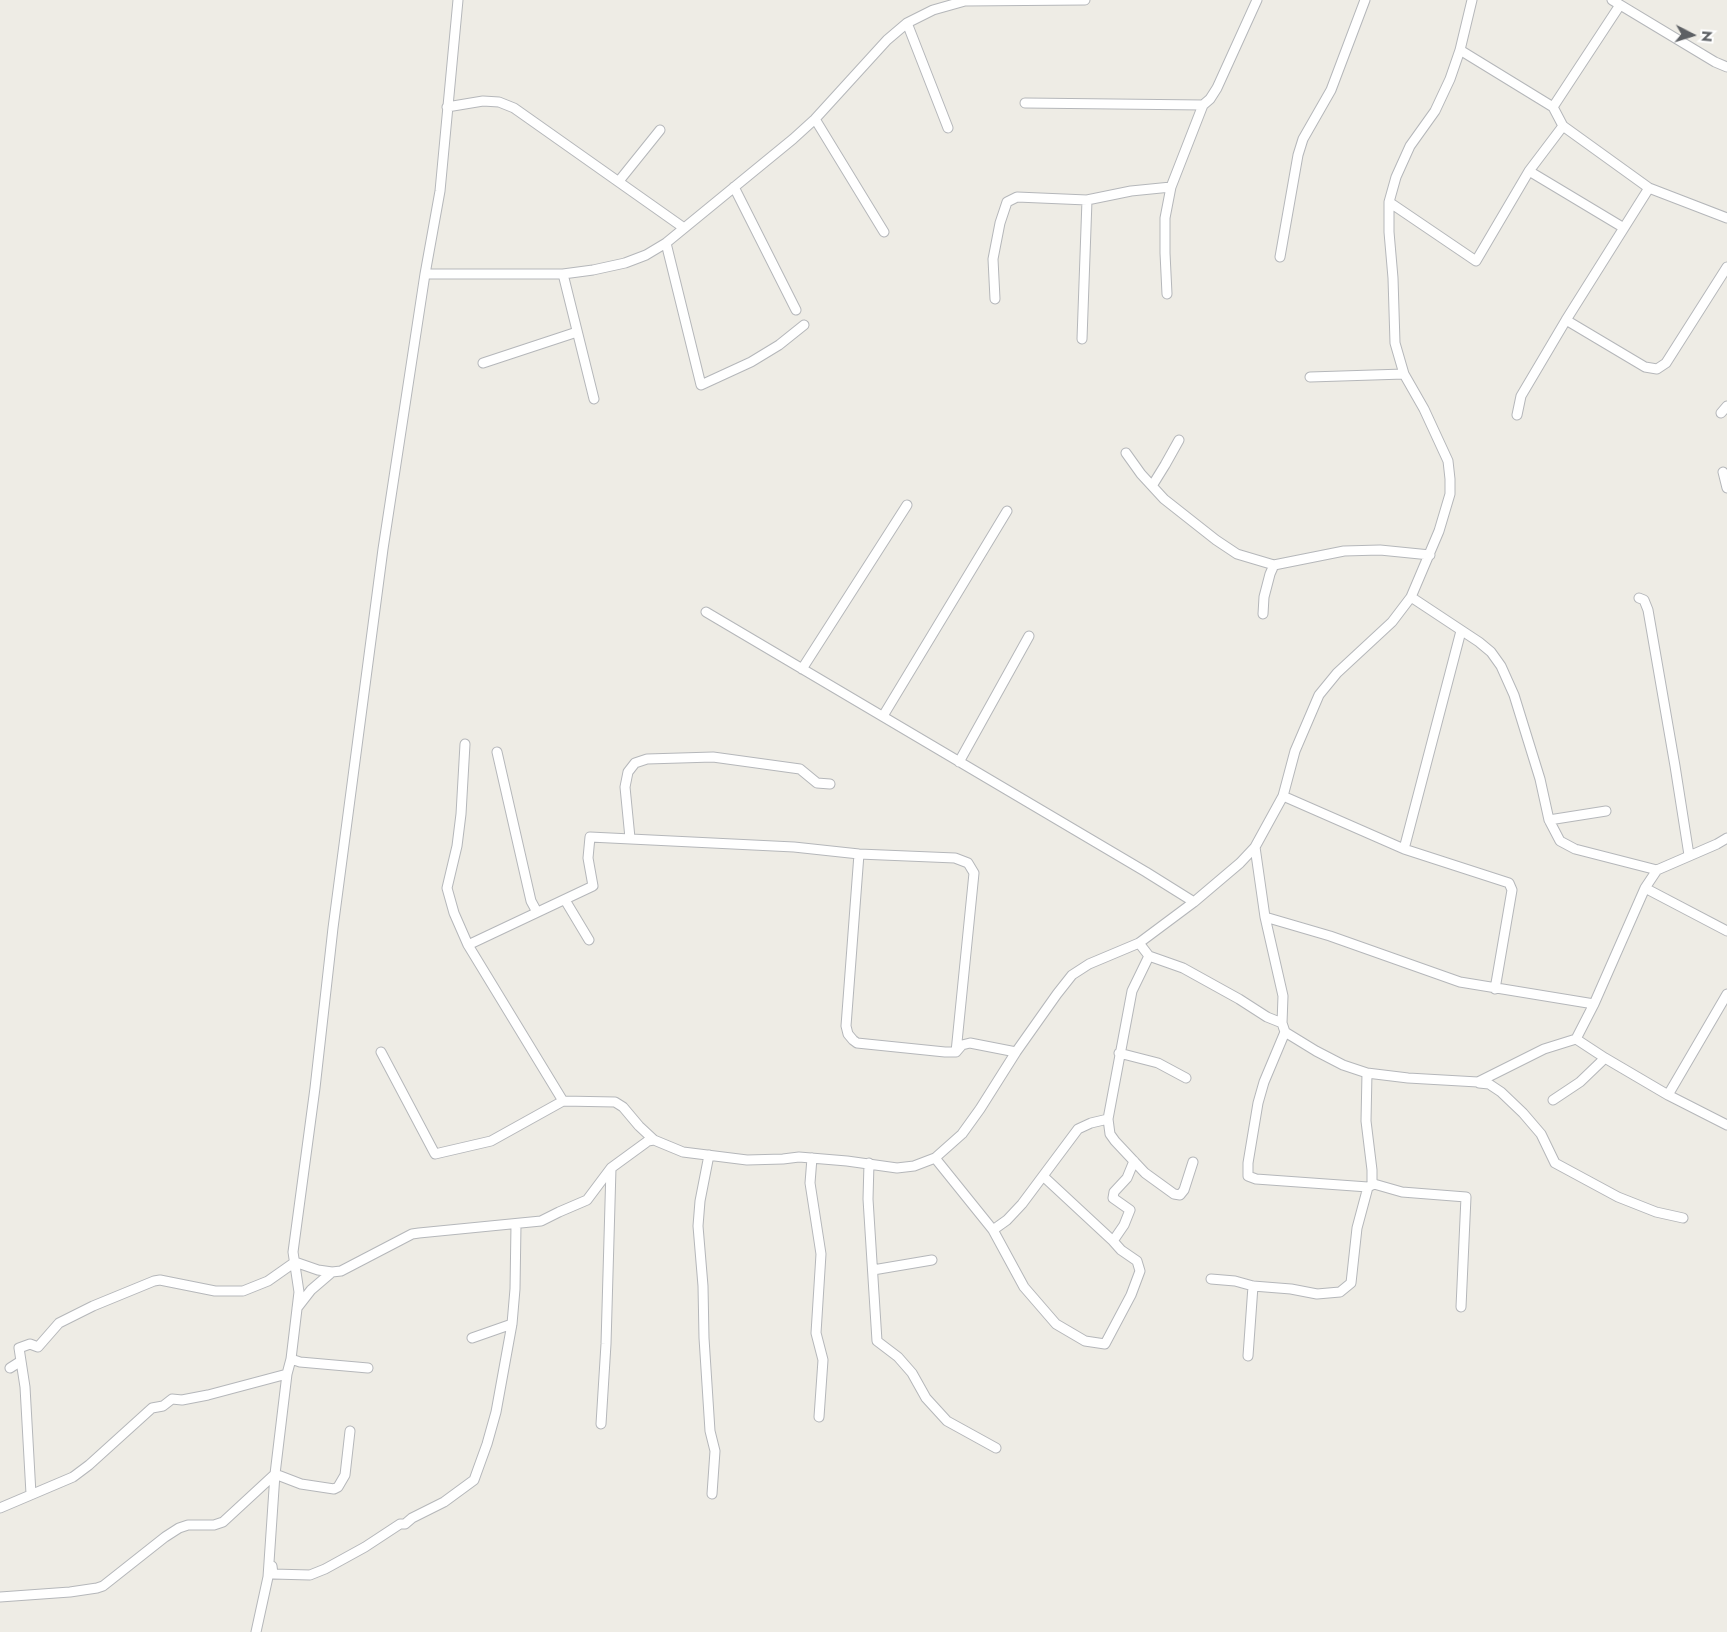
<!DOCTYPE html>
<style>
body{margin:0}
#map{position:relative;width:1727px;height:1632px;overflow:hidden;background:#eeece5;font-family:Jost,sans-serif}
canvas{display:block}
.north{position:absolute;left:1667px;top:10px;width:50px;height:50px;-webkit-text-stroke:4px #fff;paint-order:stroke;rotate:95deg;font-size:14px;font-weight:700;line-height:20px;text-align:center;color:#5d6064}
.north::after{content:'';display:block;margin:auto;width:18px;height:22px;background:#5d6064;clip-path:polygon(50% 0,100% 100%,50% 72%,0 100%)}
</style>
<div id="map">
<canvas width="1727" height="1632"></canvas>
<div class="north">N</div>
</div>
<script>
const c = document.querySelector('canvas').getContext('2d');
c.lineJoin = 'round';
const shape = rows => new Path2D(rows.map(r => 'M' + r).join(''));
function stroke(path, color, width, dash) { c.strokeStyle = color; c.lineWidth = width; c.lineCap = dash ? 'butt' : 'round'; c.setLineDash(dash || []); c.stroke(path); }
const street = shape([
 [1612,0,1715,62,1727,67],
 [907,23,948,128],
 [1460,50,1553,107,1563,126,1649,188,1727,218],
 [1025,103,1203,105],
 [447,107,483,101,499,102,514,108,684,228],
 [1553,107,1620,5],
 [815,119,884,232],
 [1529,171,1624,228],
 [619,181,660,130],
 [734,187,796,310],
 [1389,202,1476,261,1529,171,1563,126],
 [666,243,701,385,751,362,779,345,804,325],
 [1280,257,1298,155,1303,139,1331,90,1365,0],
 [425,274,563,274,593,270,625,263,646,255,666,243,793,139,815,119,887,40,907,23,933,10,965,1,1085,0],
 [563,274,594,399],
 [1167,294,1165,253,1165,218,1171,187,1203,105,1210,99,1217,88,1257,0],
 [995,299,993,259,1000,223,1007,202,1017,197,1087,200,1131,191,1171,187],
 [1566,320,1645,367,1657,369,1666,363,1727,267],
 [1082,339,1087,200],
 [483,363,577,332],
 [1310,377,1404,374],
 [1721,413,1727,406],
 [1517,415,1521,396,1566,320,1649,188],
 [1126,453,1141,474,1164,499,1216,540,1237,554,1274,565,1344,551,1380,550,1430,555],
 [1723,472,1727,488],
 [1152,486,1165,465,1179,440],
 [1411,597,1479,642,1491,652,1501,666,1514,695,1540,779,1549,820,1560,841,1575,849,1657,870],
 [1639,598,1644,600,1648,610,1675,766,1689,855],
 [706,612,1146,872,1194,902],
 [1263,614,1264,597,1270,574,1274,565],
 [802,669,907,505],
 [883,716,1007,511],
 [497,752,531,901,537,912],
 [959,762,1029,636],
 [1283,796,1404,849,1509,883,1512,890,1495,989],
 [1549,820,1606,811],
 [630,838,625,787,628,772,635,763,647,759,713,757,800,769,817,783,830,784],
 [1255,847,1265,917,1283,996,1282,1023],
 [1404,849,1461,631],
 [859,854,846,1026,848,1034,853,1040,857,1043,945,1052,956,1052,962,1045,970,1043,1016,1052],
 [1645,888,1727,931],
 [565,900,589,940],
 [1265,917,1330,936,1460,982,1594,1004],
 [1139,943,1149,956,1132,991,1108,1119,1110,1134,1115,1141,1145,1173,1174,1194,1180,1195,1184,1190,1193,1162],
 [468,945,593,886,588,858,590,837,794,847,859,854,955,858,968,863,974,873,956,1052],
 [1149,956,1183,968,1239,999,1267,1017,1282,1023,1285,1032,1316,1051,1343,1065,1367,1073,1408,1078,1478,1082,1544,1049,1576,1039,1594,1004,1645,888,1657,870,1717,844,1727,838],
 [1285,1032,1264,1082,1258,1103,1248,1163,1248,1176,1256,1179,1368,1187,1374,1184,1402,1192,1466,1197,1461,1307],
 [1576,1039,1605,1058,1668,1095,1727,1125],
 [381,1052,435,1154,491,1141,563,1101,468,945,454,913,447,888,457,846,461,814,465,744],
 [1119,1053,1158,1063,1186,1078],
 [1367,1073,1366,1121,1372,1170,1372,1181,1374,1184],
 [1479,1083,1489,1084,1501,1092,1523,1113,1541,1134,1555,1163,1618,1197,1656,1212,1683,1218],
 [1668,1095,1727,994],
 [1553,1100,1580,1082,1605,1058],
 [563,1101,615,1102,623,1107,639,1126,654,1140,683,1152,747,1160,783,1159,799,1157,847,1161,897,1168,914,1166,935,1158,962,1134,980,1109,1016,1052,1057,994,1072,975,1089,964,1139,943,1194,902,1240,863,1255,847,1283,796,1295,751,1319,695,1337,673,1392,622,1411,597,1439,531,1450,494,1450,479,1448,461,1424,409,1404,374,1395,343,1393,278,1389,232,1389,202,1396,177,1410,146,1435,111,1450,79,1460,50,1472,0],
 [1108,1119,1091,1123,1078,1129,1022,1204,1007,1220,993,1230,1024,1287,1056,1324,1085,1341,1105,1344,1131,1295,1140,1271,1137,1261,1121,1250,1113,1241,1124,1225,1130,1210,1113,1198,1114,1192,1127,1178,1134,1161],
 [709,1155,700,1201,698,1226,703,1286,704,1338,710,1431,715,1451,712,1494],
 [812,1158,810,1183,821,1254,816,1333,823,1360,819,1417],
 [935,1158,993,1230],
 [869,1163,868,1199,877,1341,898,1357,912,1373,926,1398,947,1421,996,1448],
 [1043,1176,1113,1241],
 [873,1270,932,1260],
 [1211,1279,1235,1281,1253,1286,1291,1289,1317,1294,1340,1292,1351,1283,1357,1228,1368,1187],
 [297,1308,311,1290,332,1272],
 [472,1338,512,1324],
 [1248,1356,1253,1286],
 [291,1359,300,1362,368,1368],
 [21,1361,25,1387,31,1494],
 [10,1368,21,1361,19,1348,30,1344,38,1347,59,1323,93,1306,154,1281,160,1280,215,1291,243,1291,268,1281,295,1262,318,1270,332,1272,341,1271,412,1234,419,1233,541,1221,559,1212,587,1200,611,1168,648,1141,654,1140],
 [601,1424,606,1344,611,1168],
 [0,1508,73,1477,89,1465,152,1408,163,1406,172,1399,182,1400,208,1395,287,1374],
 [272,1566,273,1574,310,1575,325,1569,365,1547,400,1524,405,1524,412,1518,444,1502,474,1480,487,1444,496,1412,512,1324,515,1289,516,1225],
 [0,1597,70,1592,97,1588,103,1586,165,1537,179,1528,188,1525,214,1525,223,1522,275,1474,301,1484,334,1489,338,1487,345,1475,350,1431],
 [256,1632,268,1577,275,1474,287,1374,291,1359,299,1292,293,1252,315,1088,333,928,383,549,425,274,440,191,458,0]
]);
stroke(street, '#b5b7ba', 11);
stroke(street, '#fff', 9);
</script>
